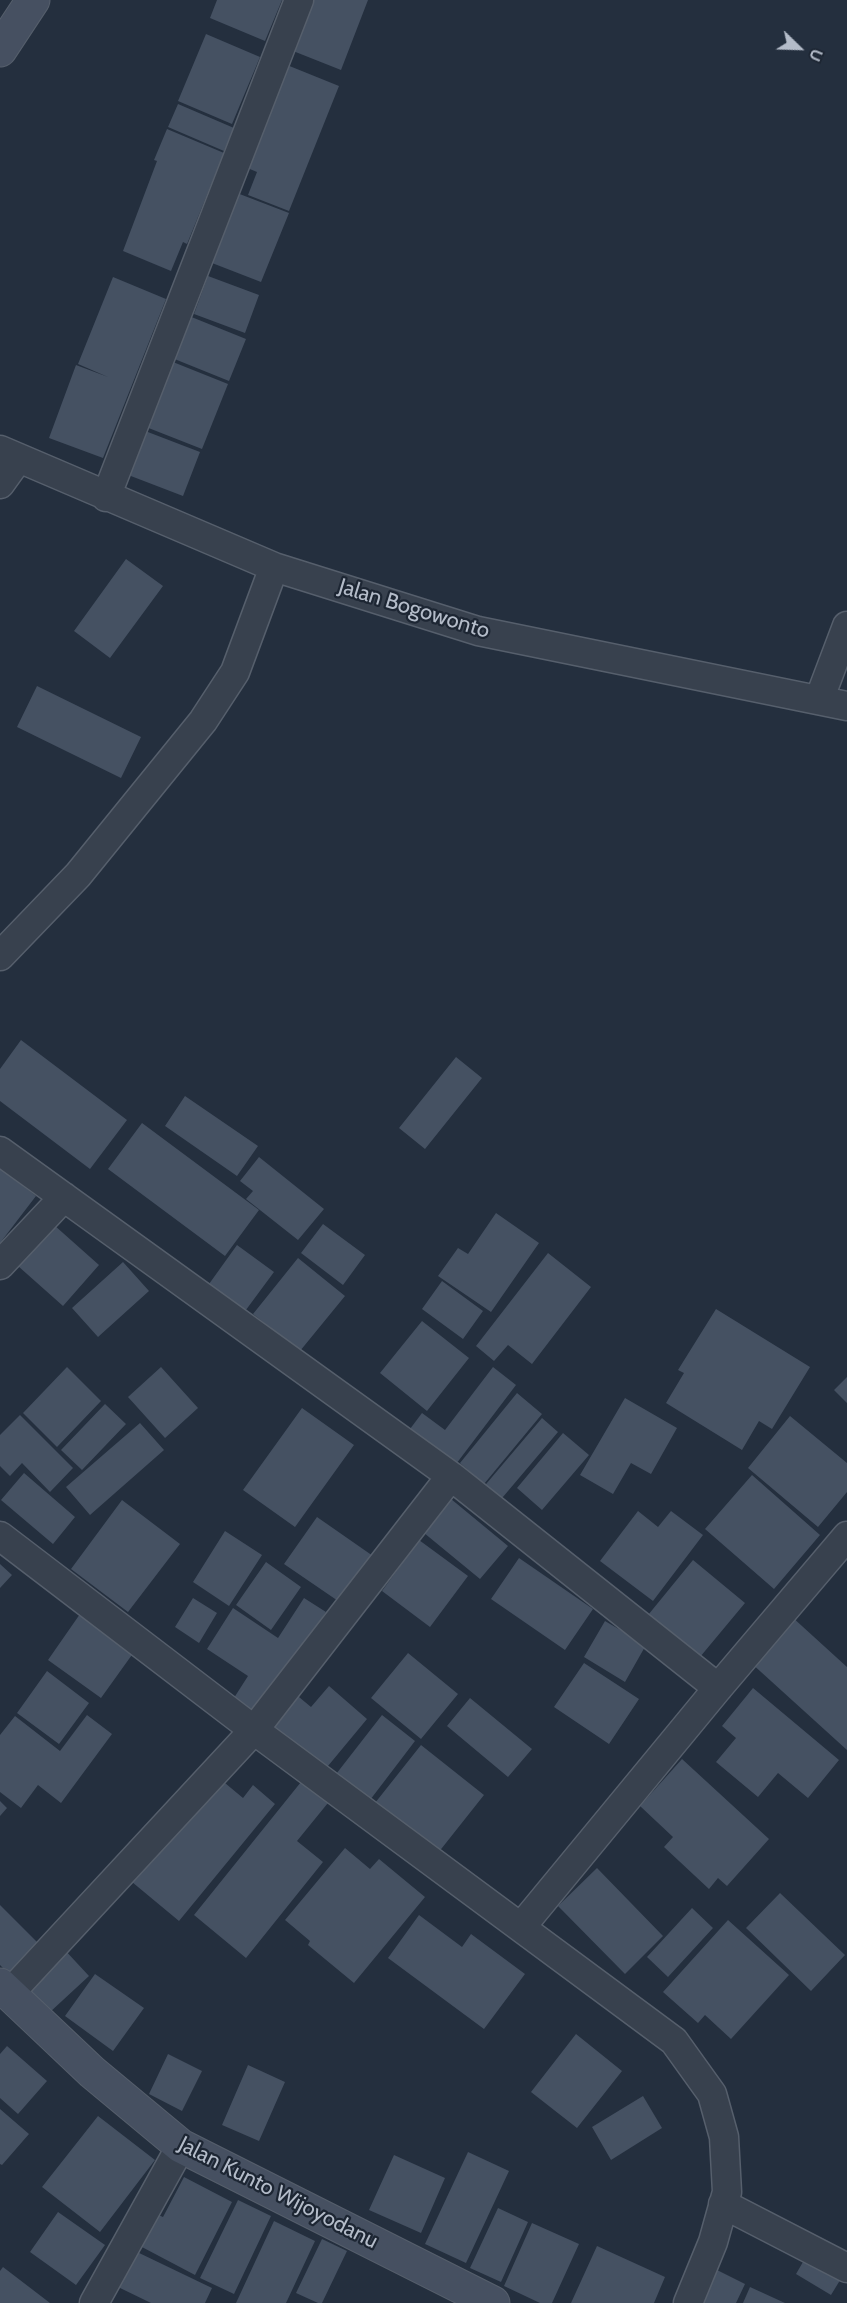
<!DOCTYPE html>
<style>
body{margin:0}
#map{position:relative;width:847px;height:2303px;overflow:hidden;background:#242f3e;font-family:Cabin,sans-serif}
canvas{display:block}
.north{position:absolute;left:769px;top:18px;width:60px;height:60px;-webkit-text-stroke:4px #1d2633;paint-order:stroke;rotate:113deg;font-size:16px;font-weight:700;line-height:24px;text-align:center;color:#b4bcc9}
.north::after{content:'';display:block;margin:auto;width:21px;height:27px;background:#b4bcc9;clip-path:polygon(50% 0,100% 100%,50% 72%,0 100%)}
</style>
<div id="map">
<canvas width="847" height="2303"></canvas>
<div class="north">U</div>
</div>
<script>
const c = document.querySelector('canvas').getContext('2d');
c.lineJoin = 'round';
function fillPath(path, color) { c.fillStyle = color; c.fill(path, 'evenodd'); }
const shape = rows => new Path2D(rows.map(r => 'M' + r).join(''));
function stroke(path, color, width, dash) { c.strokeStyle = color; c.lineWidth = width; c.lineCap = dash ? 'butt' : 'round'; c.setLineDash(dash || []); c.stroke(path); }
function drawText(font, color, halo, rows, align = 'center') {
  c.font = font + ' Cabin,sans-serif'; c.lineWidth = 4.5; c.setLineDash([]); c.textBaseline = 'middle'; c.strokeStyle = halo; c.fillStyle = color; for (const [text, x, y, turn = 0] of rows) {
    c.save(); c.translate(x, y); c.rotate((+turn || 0) * Math.PI / 180); c.textAlign = isNaN(turn) ? turn : align; if (halo) c.strokeText(text, 0, 0); c.fillText(text, 0, 0); c.restore();
  }
}
fillPath(shape([
 [217,0,282,0,265,41,210,18],
 [308,0,368,0,341,70,288,49],
 [206,34,260,57,232,124,178,101],
 [287,65,339,86,289,211,248,195,257,172,245,167],
 [178,104,234,128,224,151,168,127],
 [167,129,224,153,187,244,183,242,171,271,123,251,157,161,154,160],
 [237,193,289,213,261,282,212,263,228,223,225,222],
 [208,276,259,295,245,333,194,314],
 [113,277,166,299,103,458,49,438,76,365,108,377,78,364],
 [189,316,246,339,229,381,172,358],
 [168,360,228,384,202,449,146,427],
 [140,429,200,452,183,496,123,473],
 [126,559,163,586,110,658,74,631],
 [37,686,141,737,121,778,17,727],
 [21,1040,127,1120,90,1169,0,1101,0,1069],
 [456,1057,482,1078,425,1149,399,1128],
 [185,1096,258,1146,237,1176,165,1126],
 [142,1123,259,1210,225,1256,108,1169],
 [259,1157,324,1209,298,1240,246,1199,253,1191,240,1181],
 [0,1168,36,1196,0,1243],
 [496,1213,539,1243,491,1312,438,1276,458,1248,468,1254],
 [323,1224,365,1255,343,1285,301,1253],
 [54,1225,99,1265,63,1306,18,1266],
 [237,1245,274,1272,240,1318,204,1291],
 [548,1253,591,1287,532,1364,508,1345,494,1361,476,1346],
 [298,1258,345,1296,300,1351,253,1314],
 [123,1262,149,1291,98,1337,72,1308],
 [442,1281,483,1311,463,1339,422,1309],
 [716,1309,810,1367,772,1429,759,1421,742,1450,666,1403,684,1373,678,1370],
 [422,1321,469,1358,427,1411,380,1373],
 [67,1367,101,1401,57,1447,23,1413],
 [161,1367,198,1408,165,1438,128,1397],
 [493,1367,516,1385,450,1472,404,1437,422,1413,445,1430],
 [847,1377,847,1403,834,1390],
 [517,1393,542,1414,484,1484,460,1463],
 [625,1398,677,1428,651,1474,631,1463,613,1494,580,1475],
 [105,1404,126,1424,82,1470,61,1450],
 [302,1408,354,1445,295,1527,243,1490],
 [20,1415,73,1468,50,1492,22,1463,10,1476,0,1466,0,1435],
 [790,1416,847,1463,847,1492,818,1527,748,1468],
 [542,1418,558,1432,497,1504,481,1490],
 [140,1423,164,1450,90,1515,66,1487],
 [563,1433,589,1455,542,1510,517,1488],
 [24,1473,75,1517,53,1544,1,1500],
 [752,1475,820,1535,774,1589,705,1529],
 [445,1494,508,1546,480,1579,418,1528],
 [122,1500,180,1544,128,1612,71,1569],
 [638,1511,658,1527,671,1511,703,1535,653,1601,600,1561],
 [317,1517,373,1556,341,1603,284,1564],
 [225,1531,262,1555,229,1606,193,1582],
 [419,1540,468,1576,430,1627,382,1591],
 [519,1558,593,1609,565,1650,491,1599],
 [693,1560,745,1603,695,1663,644,1620],
 [266,1562,301,1587,271,1630,236,1605],
 [0,1564,12,1575,0,1588],
 [193,1598,217,1613,199,1643,175,1627],
 [304,1598,326,1612,255,1717,232,1701,248,1676,207,1649,233,1608,278,1638],
 [80,1614,134,1652,101,1698,48,1660],
 [791,1616,847,1667,847,1750,750,1662],
 [605,1621,646,1645,625,1682,584,1657],
 [408,1653,458,1694,421,1739,371,1698],
 [584,1663,639,1699,609,1744,554,1707],
 [47,1671,89,1703,59,1744,17,1713],
 [329,1686,367,1719,323,1772,266,1724,293,1692,311,1707],
 [753,1688,839,1760,808,1798,778,1773,758,1797,716,1762,736,1738,722,1726],
 [470,1698,532,1749,508,1777,447,1726],
 [87,1715,112,1734,61,1803,38,1785,21,1808,0,1792,0,1735,15,1716,60,1751],
 [382,1715,415,1741,367,1804,333,1778],
 [421,1745,484,1795,438,1853,375,1803],
 [682,1759,769,1839,727,1886,718,1878,709,1889,664,1847,673,1837,640,1806],
 [305,1777,332,1798,297,1841,323,1862,246,1958,194,1915],
 [219,1778,243,1798,253,1785,275,1804,179,1921,132,1882],
 [0,1801,7,1808,0,1816],
 [345,1848,370,1869,379,1859,425,1897,354,1983,308,1945,310,1941,285,1920],
 [597,1868,663,1936,625,1974,558,1906],
 [780,1893,845,1955,811,1991,746,1928],
 [0,1905,44,1949,14,1979,0,1965],
 [692,1908,713,1928,668,1977,647,1957],
 [419,1915,462,1947,471,1934,525,1974,484,2029,388,1958],
 [728,1920,789,1975,731,2039,705,2015,698,2023,663,1992],
 [63,1948,89,1976,49,2013,24,1985],
 [95,1974,144,2008,113,2051,65,2016],
 [576,2034,622,2071,577,2128,531,2092],
 [7,2046,47,2081,18,2114,0,2098,0,2054],
 [168,2054,202,2071,182,2111,149,2094],
 [248,2065,285,2082,259,2141,222,2125],
 [643,2096,662,2128,611,2160,592,2127],
 [0,2109,29,2134,2,2165,0,2164],
 [98,2116,155,2160,100,2232,42,2187],
 [468,2152,509,2171,466,2263,425,2244],
 [394,2155,445,2178,421,2233,369,2210],
 [184,2177,232,2202,195,2275,140,2246,156,2214,163,2217],
 [238,2200,271,2216,234,2294,200,2278],
 [498,2208,528,2222,501,2282,470,2268],
 [58,2212,105,2245,76,2285,30,2252],
 [274,2221,315,2241,286,2303,236,2303],
 [532,2223,579,2244,552,2303,540,2303,504,2286],
 [322,2239,347,2251,322,2303,318,2303,296,2293],
 [597,2246,665,2277,654,2303,571,2303],
 [135,2251,212,2288,205,2303,151,2303,118,2287],
 [807,2255,842,2277,831,2295,796,2274],
 [3,2267,50,2303,0,2303,0,2271],
 [713,2268,745,2284,736,2303,696,2303],
 [750,2287,785,2303,743,2303]
]), '#455162');
const street = shape([
 [0,450,274,567,478,631,847,706],
 [0,484,18,459],
 [106,497,299,0],
 [819,700,847,626],
 [0,956,78,875,203,721,235,672,274,567],
 [0,1151,451,1476,718,1688],
 [0,1265,64,1197],
 [0,1536,254,1730,674,2041,712,2094,724,2137,727,2192,713,2242,688,2303],
 [521,1927,718,1688,847,1536],
 [9,1994,254,1730,451,1476],
 [723,2204,847,2268],
 [94,2303,181,2146]
]);
const secondary = shape([
 [0,50,33,0],
 [0,1985,92,2072,181,2146,493,2303]
]);
stroke(street, '#565f6c', 31);
stroke(secondary, '#565f6c', 35);
stroke(street, '#38414e', 28);
stroke(secondary, '#465061', 33);
drawText('22px', '#b4bcc9', '#1d2633', [
 ["Jalan Bogowonto",414,609,17],
 ["Jalan Kunto Wijoyodanu",278,2193,27]
]);
</script>
